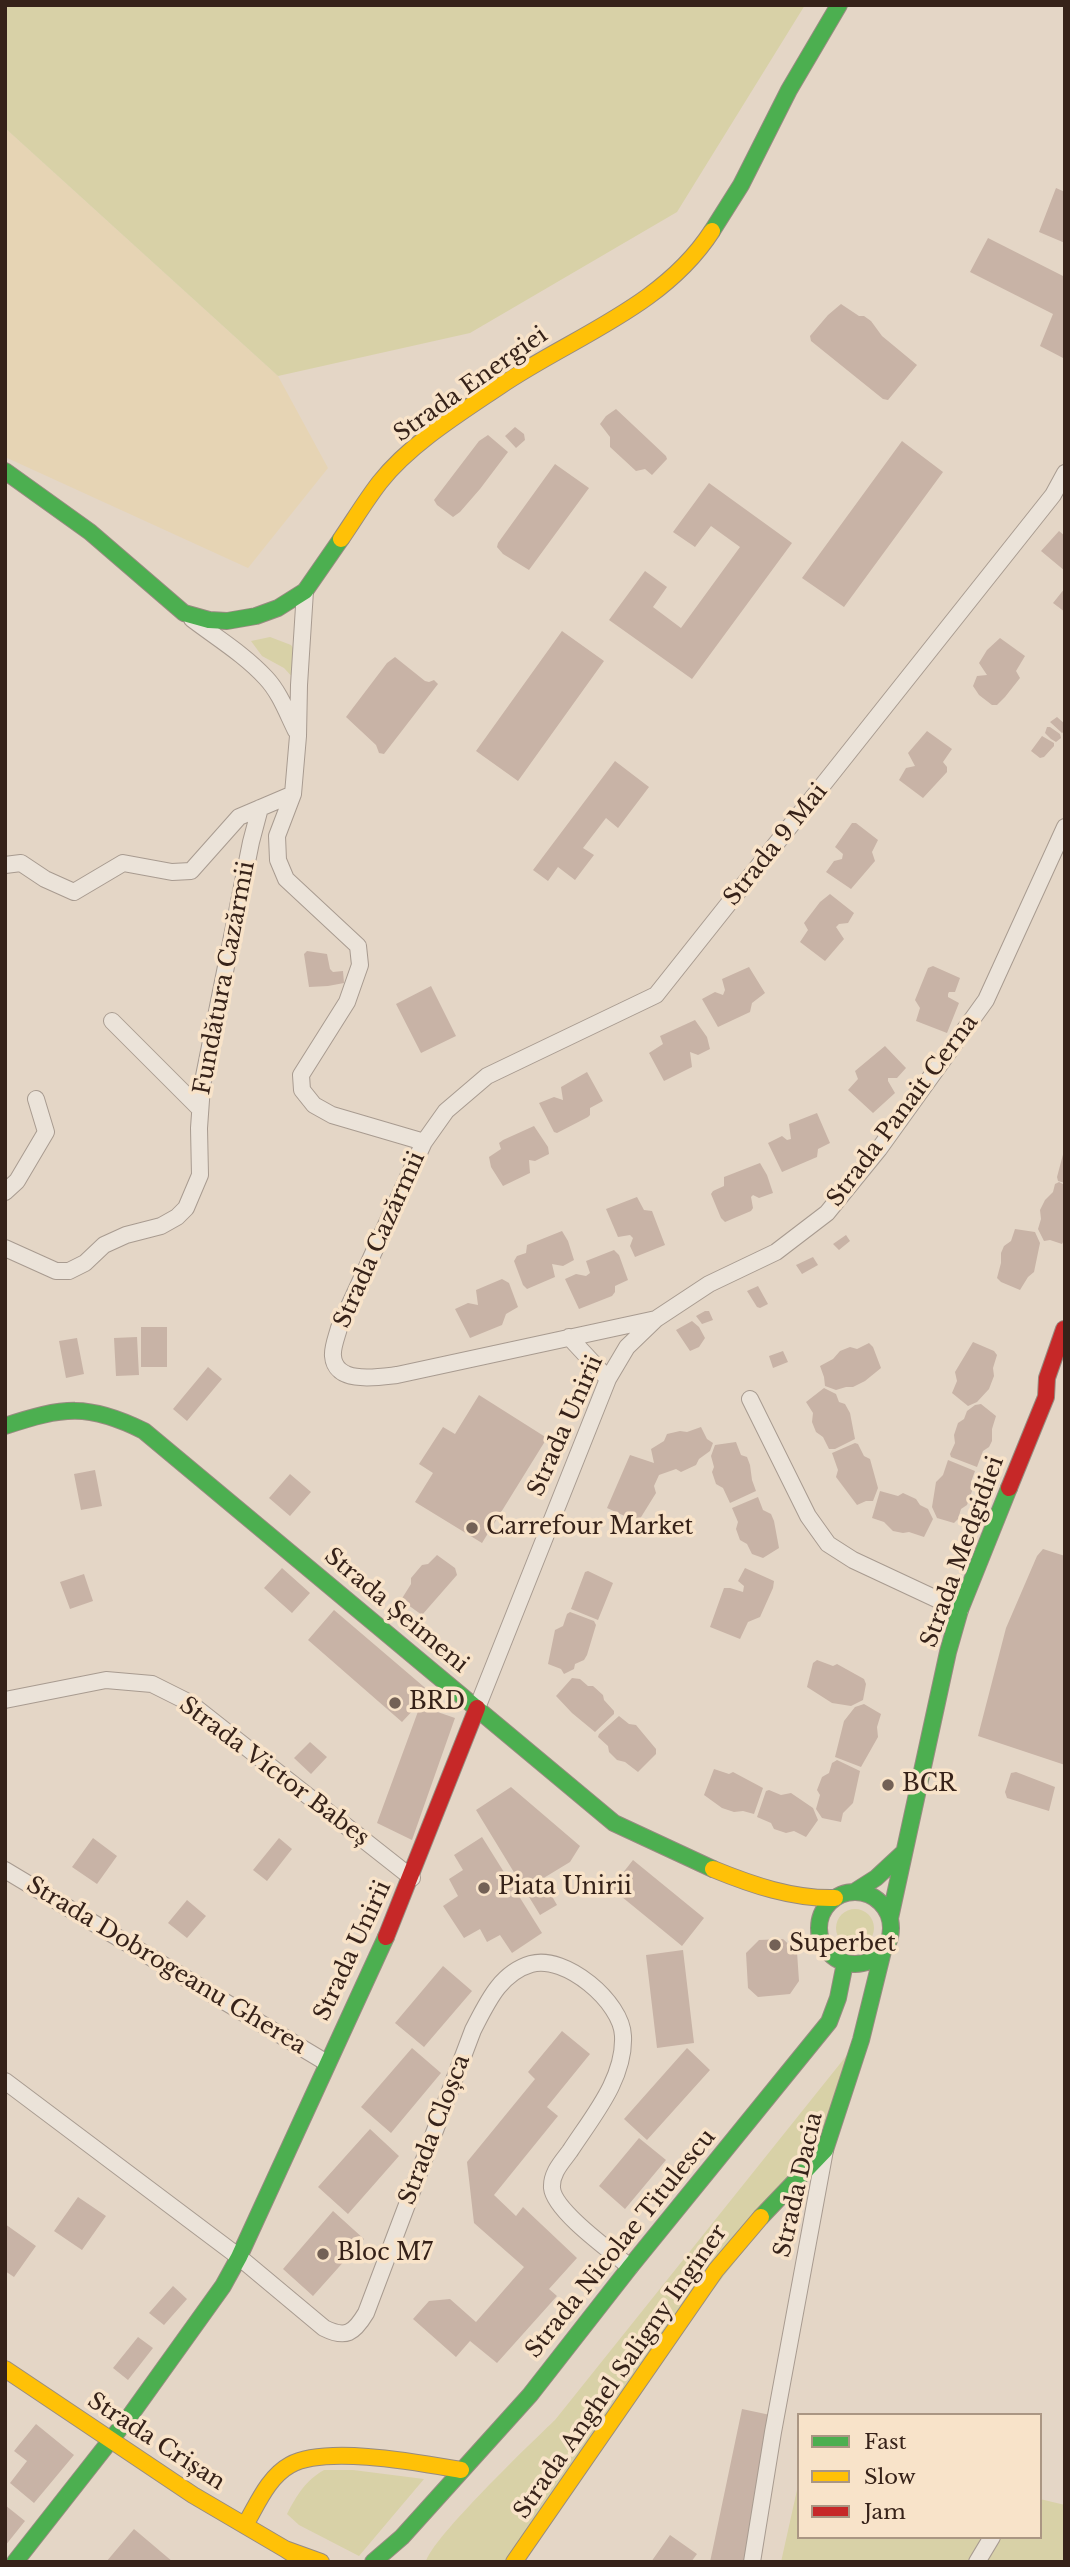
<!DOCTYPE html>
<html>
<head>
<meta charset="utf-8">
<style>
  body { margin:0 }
  #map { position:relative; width:1070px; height:2567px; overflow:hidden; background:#e4d6c6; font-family:"Libre Baskerville",serif }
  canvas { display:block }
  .frame { position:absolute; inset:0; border:7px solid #362219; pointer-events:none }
  .legend { position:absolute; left:797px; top:2413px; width:245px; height:126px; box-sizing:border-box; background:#f8e3c9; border:2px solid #aa9683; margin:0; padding:9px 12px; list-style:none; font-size:21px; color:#362219 }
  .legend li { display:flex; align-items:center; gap:14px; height:35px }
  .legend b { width:35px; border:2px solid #aa9683 }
</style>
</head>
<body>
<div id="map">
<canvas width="1070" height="2567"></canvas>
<div class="frame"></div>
<ul class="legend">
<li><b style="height:9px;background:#4caf50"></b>Fast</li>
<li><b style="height:9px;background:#ffc107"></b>Slow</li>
<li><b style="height:9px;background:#c62828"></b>Jam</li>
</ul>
</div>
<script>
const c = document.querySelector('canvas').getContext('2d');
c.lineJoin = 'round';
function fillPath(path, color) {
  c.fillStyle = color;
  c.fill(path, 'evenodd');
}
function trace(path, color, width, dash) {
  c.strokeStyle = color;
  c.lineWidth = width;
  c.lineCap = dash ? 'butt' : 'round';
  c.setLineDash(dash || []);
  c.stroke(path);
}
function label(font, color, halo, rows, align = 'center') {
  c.font = font + ' "Libre Baskerville",serif';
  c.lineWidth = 7;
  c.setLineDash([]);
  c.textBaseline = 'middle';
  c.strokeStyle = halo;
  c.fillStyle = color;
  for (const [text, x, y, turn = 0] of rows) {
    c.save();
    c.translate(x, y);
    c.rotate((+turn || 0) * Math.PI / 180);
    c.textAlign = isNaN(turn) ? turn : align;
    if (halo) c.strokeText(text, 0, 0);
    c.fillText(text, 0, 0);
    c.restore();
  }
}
fillPath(new Path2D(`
  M 5,128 L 278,376 L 328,468 L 248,568 L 5,457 Z`), '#e6d4b4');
fillPath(new Path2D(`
  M 5,5 L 805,5 L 677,212 L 470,333 L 278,376 L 5,128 Z
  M 270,637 L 291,645 L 303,663 L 296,681 L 284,668 L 262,656 L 251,641 Z
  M836 1928a19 19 0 1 1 38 0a19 19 0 1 1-38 0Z
  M 867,2030 L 815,2160 L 676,2337 L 514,2562 L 426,2562 C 430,2540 534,2440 555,2420 Z
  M 324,2470 L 353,2470 L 424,2479 L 359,2556 L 299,2525 L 287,2514 C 297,2495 305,2481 324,2470 Z
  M 799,2481 L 799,2537 L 1040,2537 L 1040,2499 L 1065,2505 L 1065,2562 L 781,2562 Z`), '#d8d1a7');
fillPath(new Path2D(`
  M 1056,188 L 1065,192 L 1065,243 L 1039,232 Z
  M 988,238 L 1065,277 L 1065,359 L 1040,346 L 1053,314 L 970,272 Z
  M 841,304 L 859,316 L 864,316 L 871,321 L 882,336 L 917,365 L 888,400 L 883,399 L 811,341 L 810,336 L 828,315 Z
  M 616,409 L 666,456 L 667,459 L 652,475 L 645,469 L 636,471 L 610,447 L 610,437 L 600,424 L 606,416 Z
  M 515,427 L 524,434 L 525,440 L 516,448 L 505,436 Z
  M 488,435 L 508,452 L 480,489 L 460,512 L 453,517 L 437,505 L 434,500 L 479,441 Z
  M 902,441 L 943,472 L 844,607 L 802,578 Z
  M 555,464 L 589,488 L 529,570 L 503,554 L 497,547 L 498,543 Z
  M 709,483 L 792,543 L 692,679 L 609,620 L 645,571 L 667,587 L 653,607 L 681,628 L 740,547 L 711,526 L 695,547 L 673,532 Z
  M 1059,531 L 1065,536 L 1065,571 L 1041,551 Z
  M 1065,588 L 1065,612 L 1053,603 Z
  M 562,631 L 604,661 L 518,781 L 476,751 Z
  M 1000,638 L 1025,656 L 1016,671 L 1020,678 L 1005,697 L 997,705 L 992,705 L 979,695 L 973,686 L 977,676 L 987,675 L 979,663 L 987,650 Z
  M 395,657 L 425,681 L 429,682 L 434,680 L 438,684 L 384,754 L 379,753 L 376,745 L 346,717 L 387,663 Z
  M 1057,717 L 1065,724 L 1065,731 L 1062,733 L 1050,722 Z
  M 1047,727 L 1050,727 L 1060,734 L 1061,738 L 1056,742 L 1051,739 L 1045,733 Z
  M 927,731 L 952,749 L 943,762 L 947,767 L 947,772 L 923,798 L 899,780 L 906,768 L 915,766 L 908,753 Z
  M 1042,736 L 1054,743 L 1054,746 L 1044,757 L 1040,758 L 1031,751 Z
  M 615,761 L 649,787 L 618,828 L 606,818 L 583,848 L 594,855 L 575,880 L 558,867 L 548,881 L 533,870 Z
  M 852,823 L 856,823 L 878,840 L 872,852 L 875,861 L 851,889 L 826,872 L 834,861 L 842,859 L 843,854 L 835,847 Z
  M 830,894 L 854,913 L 848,923 L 839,924 L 836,927 L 844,939 L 825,961 L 800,942 L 808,930 L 804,923 L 820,902 Z
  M 307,951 L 327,954 L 330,969 L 333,972 L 343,971 L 344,983 L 328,986 L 309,987 L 304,954 Z
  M 933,966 L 960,978 L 955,992 L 949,992 L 948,994 L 948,997 L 959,1003 L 947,1033 L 916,1021 L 920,1008 L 915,1000 L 928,968 Z
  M 749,967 L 765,993 L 752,1003 L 750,1012 L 718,1027 L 702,999 L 715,992 L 723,995 L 725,990 L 722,979 Z
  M 431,986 L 456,1036 L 421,1053 L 396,1004 Z
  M 695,1020 L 707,1037 L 710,1049 L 698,1055 L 690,1052 L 692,1067 L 664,1081 L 649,1053 L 663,1044 L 660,1036 Z
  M 885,1046 L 906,1068 L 897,1078 L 888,1078 L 888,1081 L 895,1093 L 873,1113 L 848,1090 L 858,1079 L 855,1071 Z
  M 587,1072 L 603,1101 L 590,1108 L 590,1115 L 588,1117 L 557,1133 L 554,1132 L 539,1103 L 554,1097 L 563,1100 L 561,1087 Z
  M 817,1113 L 830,1143 L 818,1149 L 817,1157 L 782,1172 L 768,1143 L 782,1136 L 787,1140 L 791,1139 L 789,1124 Z
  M 534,1126 L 548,1147 L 549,1154 L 535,1161 L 529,1160 L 530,1173 L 503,1186 L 491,1167 L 489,1157 L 501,1149 L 499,1143 L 503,1140 Z
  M 1065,1147 L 1065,1183 L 1058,1181 L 1057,1177 Z
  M 760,1163 L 767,1175 L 773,1193 L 759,1198 L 753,1195 L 751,1197 L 753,1208 L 751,1211 L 725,1222 L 721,1218 L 711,1194 L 713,1191 L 724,1186 L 724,1177 Z
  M 1059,1182 L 1065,1185 L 1065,1238 L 1062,1244 L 1050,1240 L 1044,1241 L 1038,1229 L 1041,1219 L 1040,1210 L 1045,1200 L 1053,1192 L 1055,1184 Z
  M 637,1197 L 644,1210 L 652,1211 L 665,1245 L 635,1257 L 630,1246 L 633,1238 L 630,1235 L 618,1237 L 606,1209 Z
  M 1015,1229 L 1035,1232 L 1040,1243 L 1034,1272 L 1028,1277 L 1020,1290 L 1001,1282 L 997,1278 L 1001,1263 L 1001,1253 L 1004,1246 L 1011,1241 Z
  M 562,1231 L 568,1241 L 574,1260 L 563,1266 L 552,1264 L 555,1277 L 527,1289 L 523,1285 L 514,1261 L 517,1256 L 526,1253 L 527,1245 Z
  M 846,1235 L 850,1241 L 839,1250 L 833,1244 Z
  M 614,1250 L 619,1255 L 628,1280 L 615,1286 L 615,1292 L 612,1296 L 579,1309 L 565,1279 L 576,1274 L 586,1276 L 590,1273 L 586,1261 Z
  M 813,1257 L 818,1265 L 802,1274 L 796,1265 Z
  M 502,1279 L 509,1283 L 518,1307 L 506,1314 L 502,1325 L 470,1338 L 455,1309 L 468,1303 L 478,1305 L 476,1290 Z
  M 758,1286 L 768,1304 L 760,1308 L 757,1307 L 747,1291 Z
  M 705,1311 L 709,1311 L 713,1320 L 702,1324 L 696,1316 Z
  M 692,1321 L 699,1327 L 705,1338 L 699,1347 L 690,1351 L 676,1330 Z
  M 141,1327 L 167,1327 L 167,1367 L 141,1367 Z
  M 137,1337 L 139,1375 L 116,1376 L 114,1338 Z
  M 77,1338 L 84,1374 L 66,1378 L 59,1341 Z
  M 973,1342 L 994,1351 L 997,1355 L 993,1368 L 994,1376 L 989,1389 L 977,1402 L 968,1406 L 952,1393 L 957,1381 L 955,1372 Z
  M 869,1343 L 873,1347 L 881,1368 L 865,1381 L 853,1387 L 846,1387 L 836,1390 L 825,1386 L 824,1377 L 820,1366 L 833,1359 L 840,1351 L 850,1347 L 857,1349 Z
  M 783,1351 L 788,1362 L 773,1368 L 769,1356 Z
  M 208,1367 L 222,1379 L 187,1421 L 173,1409 Z
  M 824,1388 L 836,1394 L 839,1402 L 845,1404 L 850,1413 L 855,1439 L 835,1449 L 829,1449 L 823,1437 L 816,1432 L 812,1422 L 813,1413 L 806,1402 Z
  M 479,1395 L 547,1438 L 482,1543 L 415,1502 L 433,1473 L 419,1464 L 443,1427 L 455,1434 Z
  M 981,1404 L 996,1416 L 992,1429 L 992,1441 L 989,1447 L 983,1451 L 977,1467 L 951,1457 L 950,1454 L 955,1443 L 954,1435 L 958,1423 L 964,1419 L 967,1411 L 975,1405 Z
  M 701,1427 L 707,1439 L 713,1443 L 710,1451 L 699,1459 L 696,1465 L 681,1472 L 676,1469 L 659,1475 L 654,1486 L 656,1493 L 638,1522 L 607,1508 L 630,1455 L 654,1463 L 651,1449 L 664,1441 L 667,1434 L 680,1431 L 687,1432 Z
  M 736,1442 L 741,1455 L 747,1457 L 750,1465 L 752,1480 L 756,1491 L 730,1503 L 723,1488 L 716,1484 L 712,1472 L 714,1467 L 711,1456 L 715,1445 Z
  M 855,1443 L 858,1444 L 864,1456 L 870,1459 L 878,1488 L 873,1501 L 866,1501 L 857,1505 L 836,1477 L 838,1470 L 832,1453 Z
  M 948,1460 L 975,1471 L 971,1482 L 972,1491 L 967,1505 L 961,1509 L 958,1519 L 954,1523 L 937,1518 L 932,1507 L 936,1482 L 943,1475 Z
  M 95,1470 L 102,1506 L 81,1510 L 74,1474 Z
  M 290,1474 L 311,1492 L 290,1516 L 269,1498 Z
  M 880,1491 L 898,1496 L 903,1493 L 916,1499 L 920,1505 L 928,1509 L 933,1519 L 924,1537 L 909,1532 L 903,1533 L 893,1531 L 884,1522 L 872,1518 Z
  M 758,1497 L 763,1510 L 771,1514 L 774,1521 L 779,1548 L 763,1558 L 752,1554 L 747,1544 L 740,1540 L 736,1529 L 738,1522 L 732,1508 Z
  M 1043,1549 L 1065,1556 L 1065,1765 L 978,1736 L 1006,1628 L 1037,1556 Z
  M 437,1555 L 455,1568 L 457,1575 L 422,1615 L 401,1600 L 411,1584 L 411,1578 L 422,1565 L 428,1564 Z
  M 282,1568 L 310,1593 L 292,1613 L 264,1588 Z
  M 745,1568 L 774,1581 L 773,1588 L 760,1617 L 748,1622 L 740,1639 L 710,1627 L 724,1588 L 730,1588 L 743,1592 L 744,1586 L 738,1581 Z
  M 588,1571 L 613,1583 L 598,1620 L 571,1609 L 585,1572 Z
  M 84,1574 L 93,1601 L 70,1609 L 60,1582 Z
  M 334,1610 L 430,1692 L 402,1722 L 308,1640 Z
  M 570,1612 L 594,1621 L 596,1625 L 587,1655 L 584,1660 L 575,1664 L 574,1669 L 564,1674 L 561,1669 L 548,1664 L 555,1630 L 563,1626 L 567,1614 Z
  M 817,1660 L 833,1666 L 837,1664 L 864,1679 L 866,1684 L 863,1700 L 851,1706 L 832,1703 L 807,1687 L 813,1663 Z
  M 572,1678 L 580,1679 L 588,1686 L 593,1686 L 603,1695 L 604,1700 L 614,1711 L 614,1714 L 595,1732 L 572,1713 L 556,1696 Z
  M 864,1704 L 881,1714 L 877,1727 L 878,1737 L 861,1767 L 835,1757 L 844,1721 L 855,1707 Z
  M 420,1706 L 455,1718 L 412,1840 L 377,1823 Z
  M 619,1716 L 629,1724 L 636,1725 L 656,1749 L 656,1754 L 638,1772 L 625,1762 L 617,1760 L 609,1752 L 608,1746 L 598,1737 L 599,1734 Z
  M 310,1742 L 327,1757 L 311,1774 L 294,1758 Z
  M 837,1760 L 860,1771 L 853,1803 L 843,1813 L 841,1822 L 822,1818 L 816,1809 L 820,1795 L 817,1790 L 822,1777 L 829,1773 L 832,1763 Z
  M 714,1769 L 729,1774 L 733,1772 L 763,1788 L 754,1814 L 743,1811 L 734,1812 L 722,1808 L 704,1795 Z
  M 1016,1772 L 1055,1787 L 1049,1811 L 1007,1798 L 1005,1792 L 1011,1773 Z
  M 511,1787 L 580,1846 L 570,1862 L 542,1879 L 557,1905 L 540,1915 L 476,1810 Z
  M 769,1790 L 781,1795 L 791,1793 L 813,1808 L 818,1820 L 806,1837 L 794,1831 L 786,1833 L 774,1829 L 771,1823 L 757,1817 L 766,1791 Z
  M 482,1837 L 542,1933 L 512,1953 L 500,1935 L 487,1942 L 480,1929 L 464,1938 L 443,1906 L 458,1896 L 449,1879 L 463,1870 L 454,1855 Z
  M 93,1838 L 117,1856 L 97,1884 L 72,1867 Z
  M 279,1838 L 292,1849 L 267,1881 L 253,1870 Z
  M 633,1860 L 704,1918 L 682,1946 L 611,1888 Z
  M 187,1900 L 206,1916 L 187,1938 L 168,1923 Z
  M 783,1939 L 797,1952 L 799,1981 L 790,1994 L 758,1997 L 748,1988 L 746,1953 L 759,1940 Z
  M 683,1950 L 694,2043 L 657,2048 L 646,1955 Z
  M 443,1966 L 472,1991 L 424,2047 L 395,2023 Z
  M 562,2031 L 590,2054 L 547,2107 L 558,2116 L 494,2195 L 516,2216 L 523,2207 L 577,2258 L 549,2289 L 557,2296 L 497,2363 L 470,2341 L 456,2357 L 413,2319 L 429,2301 L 450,2299 L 476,2322 L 524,2267 L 474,2223 L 467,2162 L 535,2079 L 528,2072 Z
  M 412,2048 L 441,2073 L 391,2133 L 361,2107 Z
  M 687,2048 L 710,2070 L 647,2140 L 624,2119 Z
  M 370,2129 L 399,2156 L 348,2214 L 318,2187 Z
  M 639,2138 L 666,2160 L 625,2209 L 599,2186 Z
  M 78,2197 L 106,2216 L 82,2250 L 54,2231 Z
  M 333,2211 L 364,2239 L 313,2296 L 283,2269 Z
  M 5,2224 L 36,2246 L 14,2277 L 5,2271 Z
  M 173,2286 L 187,2299 L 164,2325 L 149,2313 Z
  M 138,2337 L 153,2348 L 128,2380 L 113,2368 Z
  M 742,2409 L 775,2416 L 745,2562 L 710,2562 Z
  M 36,2424 L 74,2455 L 34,2503 L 10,2483 L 27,2461 L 14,2451 Z
  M 5,2505 L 25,2521 L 5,2546 Z
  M 134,2529 L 173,2562 L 106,2562 Z
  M 670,2535 L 697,2554 L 691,2562 L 651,2562 Z`), '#c8b3a6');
const street = new Path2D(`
  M 305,591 L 299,685 L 298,736 L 293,794 L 277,836 L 278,860 L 286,879 L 358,946 L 360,965 L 347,1002 L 301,1075 L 302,1090 L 314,1105 L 332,1115 L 424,1142 L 339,1328 C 337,1336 332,1348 333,1356 C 335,1385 379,1377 397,1375 L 656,1319
  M 192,619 C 217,638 245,655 266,678 C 280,693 287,713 296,731
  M 5,865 L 21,863 L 45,879 L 74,892 L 123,863 L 172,872 L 191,871 L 239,817 L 293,794
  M 112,1021 L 200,1109
  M 424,1142 L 446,1111 L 487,1076 L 656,995 L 1053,495 L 1065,473
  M 5,1192 L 17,1181 L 46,1132 L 36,1099
  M 5,1248 L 56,1271 L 69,1271 L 85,1263 L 104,1245 L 126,1235 L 161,1226 L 177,1217 L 186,1208 L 200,1175 L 199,1128 L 202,1086 L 251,842 L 260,808
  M 569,1337 L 608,1379
  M 750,1399 L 808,1516 L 828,1544 L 853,1560 L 960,1610
  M 5,1700 L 106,1680 L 152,1684 L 190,1703 L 412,1878
  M 477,1708 L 608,1379 L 627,1347 L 656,1319 L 709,1284 L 776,1252 L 827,1213 L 879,1149 L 986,1000 L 1065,827
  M 5,1870 L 327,2063
  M 5,2081 L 239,2257 L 324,2328 C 346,2339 354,2333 366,2313 L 473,2030 C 487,2003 500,1973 531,1964 C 565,1954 622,2002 623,2036 C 625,2079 592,2117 570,2151 C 562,2162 551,2173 552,2188 C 554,2211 612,2252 630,2267
  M 752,2562 L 773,2432 L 825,2150
  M 977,2562 L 992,2537`);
const fast = new Path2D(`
  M 712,231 L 741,185 L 789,90 L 839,5
  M 5,471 L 90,532 L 184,613 L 209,620 L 227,621 L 256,616 L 278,608 L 305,591 L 341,539
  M 5,1426 C 63,1407 88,1403 144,1431 L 614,1823 L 713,1869
  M 854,1892 L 876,1878 L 904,1852
  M819 1928a36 36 0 1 1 72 0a36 36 0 1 1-72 0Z
  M 890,1918 L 948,1652 L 960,1610 L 1009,1488
  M 761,2217 L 825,2150 L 861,2040 L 883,1951
  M 15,2562 L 132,2413 L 223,2286 L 239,2257 L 386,1937
  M 373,2562 L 402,2537 L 530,2395 L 630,2267 L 829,2022 L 838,1998 L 845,1963`);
const slow = new Path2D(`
  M 341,539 C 354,520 366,500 380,482 C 410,444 460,413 500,386 C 572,337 663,307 712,231
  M 713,1869 C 752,1885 793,1899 835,1898
  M 5,2369 L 193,2495 L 285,2549
  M 245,2525 C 257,2505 268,2477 290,2465 C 326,2445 420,2463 461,2470
  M 305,2562 L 285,2549 L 321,2562
  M 514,2562 L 716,2270 L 761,2217`);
const jam = new Path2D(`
  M 1009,1488 L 1046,1397 L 1047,1378 L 1064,1329
  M 386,1937 L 477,1708`);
trace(street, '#a89b90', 18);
trace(fast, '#978b80', 18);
trace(slow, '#978b80', 18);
trace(jam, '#978b80', 18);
trace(street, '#ebe3d9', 16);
trace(fast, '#4caf50', 16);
trace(slow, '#ffc107', 16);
trace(jam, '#c62828', 16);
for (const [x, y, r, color] of [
  [472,1528,7,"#736156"],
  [395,1703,7,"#736156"],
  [888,1785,7,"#736156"],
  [484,1888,7,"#736156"],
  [775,1945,7,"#736156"],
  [323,2254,7,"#736156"]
]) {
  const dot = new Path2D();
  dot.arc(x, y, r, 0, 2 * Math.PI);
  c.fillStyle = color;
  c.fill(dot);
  trace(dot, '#f8e3c9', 2.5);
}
label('23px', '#362219', '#f8e3c9', [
  ["Strada Energiei",471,385,-35],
  ["Strada 9 Mai",776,845,-51],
  ["Fundătura Cazărmii",225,978,-79],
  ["Strada Panait Cerna",903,1111,-53],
  ["Strada Cazărmii",380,1240,-66],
  ["Strada Unirii",566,1426,-66],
  ["Strada Medgidiei",963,1552,-70],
  ["Strada Șeimeni",396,1611,40],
  ["Strada Victor Babeș",274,1772,37],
  ["Strada Unirii",353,1951,-65],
  ["Strada Dobrogeanu Gherea",166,1966,31],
  ["Strada Cloșca",435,2130,-69],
  ["Strada Dacia",799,2185,-77],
  ["Strada Nicolae Titulescu",621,2244,-51],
  ["Strada Anghel Saligny Inginer",621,2372,-55],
  ["Strada Crișan",156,2442,33]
]);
label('23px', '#362219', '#f8e3c9', [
  ["Carrefour Market",486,1528],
  ["BRD",409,1703],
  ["BCR",902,1785],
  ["Piata Unirii",498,1888],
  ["Superbet",789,1945],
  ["Bloc M7",337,2254]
], 'left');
</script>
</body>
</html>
